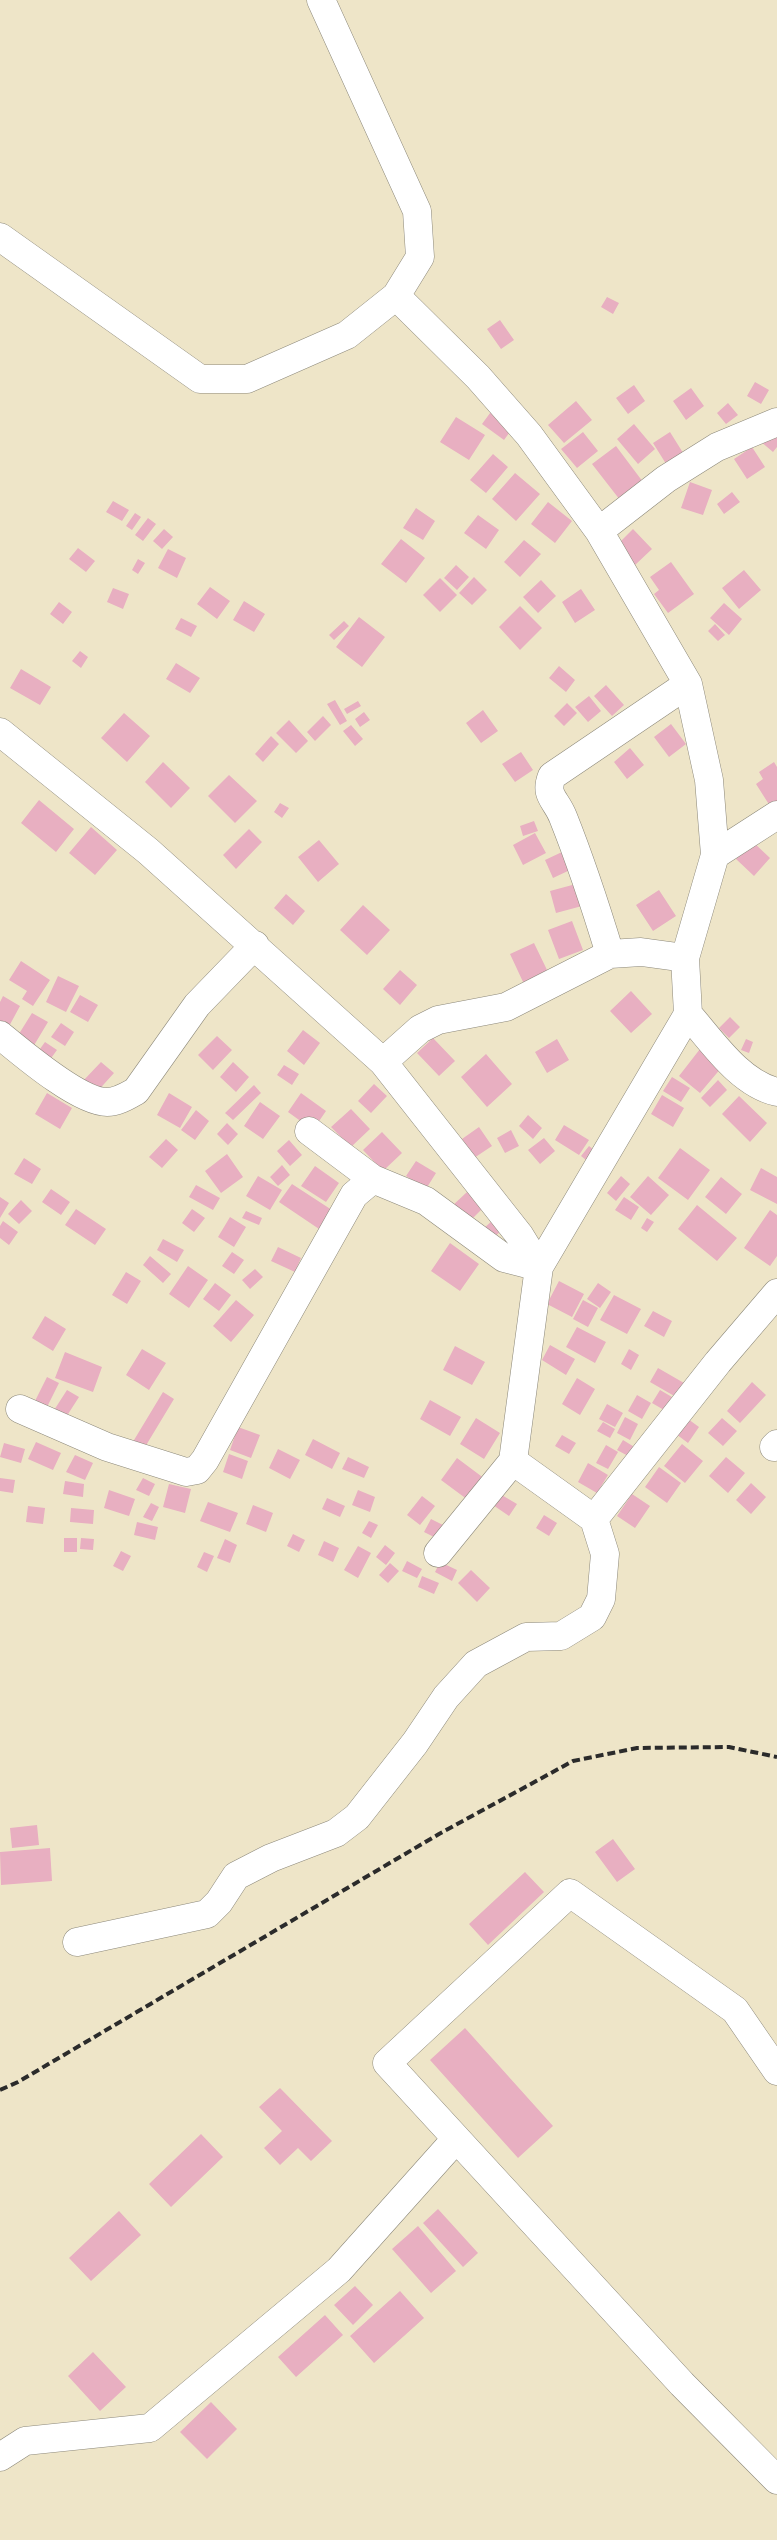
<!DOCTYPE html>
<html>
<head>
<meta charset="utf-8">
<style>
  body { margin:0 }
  canvas { display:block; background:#eee5c8 }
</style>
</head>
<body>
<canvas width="777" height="2540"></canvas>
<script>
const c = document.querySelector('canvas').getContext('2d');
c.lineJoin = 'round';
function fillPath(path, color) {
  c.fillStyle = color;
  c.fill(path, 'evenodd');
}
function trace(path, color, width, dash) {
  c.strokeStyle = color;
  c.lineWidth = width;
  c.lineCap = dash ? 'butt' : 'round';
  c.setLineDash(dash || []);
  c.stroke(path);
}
fillPath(new Path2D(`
  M 607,297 L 619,303 L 613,314 L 601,307 Z
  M 500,320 L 514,340 L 501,349 L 487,329 Z
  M 755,382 L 769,390 L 761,404 L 747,396 Z
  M 634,385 L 645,401 L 628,414 L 616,398 Z
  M 691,388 L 704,406 L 686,420 L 673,401 Z
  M 576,401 L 592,420 L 564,443 L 548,425 Z
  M 728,403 L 738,415 L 726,424 L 717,413 Z
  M 493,409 L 515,425 L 504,440 L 482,424 Z
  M 456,417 L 485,435 L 469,460 L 440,442 Z
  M 634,424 L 655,449 L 638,464 L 617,439 Z
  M 777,431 L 777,447 L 773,452 L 760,441 Z
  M 583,432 L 598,451 L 577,468 L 561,449 Z
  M 670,432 L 685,456 L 668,467 L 653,443 Z
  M 616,446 L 643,482 L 620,500 L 592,464 Z
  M 752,447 L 765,467 L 747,479 L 734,459 Z
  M 493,454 L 508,467 L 486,493 L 470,480 Z
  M 515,473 L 540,494 L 516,521 L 492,499 Z
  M 690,482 L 712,490 L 703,515 L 681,508 Z
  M 732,492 L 740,502 L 724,514 L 717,504 Z
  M 113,501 L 129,510 L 122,521 L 106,512 Z
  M 548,502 L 572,521 L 555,543 L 531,524 Z
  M 416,508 L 435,521 L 423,540 L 403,528 Z
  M 135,513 L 141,517 L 132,530 L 126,526 Z
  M 478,515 L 499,530 L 486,549 L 464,533 Z
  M 148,518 L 156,524 L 143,541 L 135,535 Z
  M 164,529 L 173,537 L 162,549 L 153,541 Z
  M 633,529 L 652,549 L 634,566 L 616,546 Z
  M 401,539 L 425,558 L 406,583 L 381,564 Z
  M 524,540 L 541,554 L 520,577 L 504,562 Z
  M 78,548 L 95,561 L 86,572 L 69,559 Z
  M 168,549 L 186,558 L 177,578 L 158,568 Z
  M 138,559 L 145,563 L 138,574 L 132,570 Z
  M 671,562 L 694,594 L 668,613 L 654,594 L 659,590 L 650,577 Z
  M 456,565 L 469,577 L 457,590 L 444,578 Z
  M 744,570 L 761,590 L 739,609 L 722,588 Z
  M 474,577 L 487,590 L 472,605 L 459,593 Z
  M 440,578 L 457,595 L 440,612 L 423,595 Z
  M 541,580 L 556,596 L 538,613 L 523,597 Z
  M 210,587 L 230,601 L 217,619 L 197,604 Z
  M 113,588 L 129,594 L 123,609 L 107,602 Z
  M 581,589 L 595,610 L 575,623 L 562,602 Z
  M 244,601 L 265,614 L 254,632 L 233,620 Z
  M 59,602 L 72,612 L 63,624 L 50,614 Z
  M 724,603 L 742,619 L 729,635 L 710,618 Z
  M 520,606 L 542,628 L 520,650 L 499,627 Z
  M 359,617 L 385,637 L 362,667 L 336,647 Z
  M 181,618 L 197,626 L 191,637 L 175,629 Z
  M 344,621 L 349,626 L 334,640 L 329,635 Z
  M 715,624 L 725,635 L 718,641 L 708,631 Z
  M 80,651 L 88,657 L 81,668 L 72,661 Z
  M 176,663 L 200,678 L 190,693 L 166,679 Z
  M 559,666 L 575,680 L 566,692 L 549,678 Z
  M 21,669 L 51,687 L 40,705 L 10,688 Z
  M 606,685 L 624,705 L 612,716 L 594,696 Z
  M 589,696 L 601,711 L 588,722 L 575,707 Z
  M 335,700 L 347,721 L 340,725 L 327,704 Z
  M 358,701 L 361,706 L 347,714 L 344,709 Z
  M 567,703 L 577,713 L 564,726 L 554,716 Z
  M 483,710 L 498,731 L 481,743 L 466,723 Z
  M 364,712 L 370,720 L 360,727 L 355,719 Z
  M 124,713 L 150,736 L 127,762 L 101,738 Z
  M 323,716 L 331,725 L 315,741 L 307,732 Z
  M 289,720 L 308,741 L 296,753 L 276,733 Z
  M 671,724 L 686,744 L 669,757 L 654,737 Z
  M 351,725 L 363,739 L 355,746 L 343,731 Z
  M 271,736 L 279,744 L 263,762 L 255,754 Z
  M 630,748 L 644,765 L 627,779 L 614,762 Z
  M 521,752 L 533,770 L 515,782 L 502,764 Z
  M 163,762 L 190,788 L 171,808 L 145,782 Z
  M 774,762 L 777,767 L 777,801 L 770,806 L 756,784 L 763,779 L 759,772 Z
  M 229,775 L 257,801 L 235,823 L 208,796 Z
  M 39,800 L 74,829 L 56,852 L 21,823 Z
  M 280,803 L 289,808 L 282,818 L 274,812 Z
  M 534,821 L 538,831 L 523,836 L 520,826 Z
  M 91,827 L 117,850 L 95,875 L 69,853 Z
  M 249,829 L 262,842 L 236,869 L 223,855 Z
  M 535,833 L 546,853 L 523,865 L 513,845 Z
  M 319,840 L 339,864 L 318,882 L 298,857 Z
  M 753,842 L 770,858 L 754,876 L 736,859 Z
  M 562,852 L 570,870 L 553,878 L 545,860 Z
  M 576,884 L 582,906 L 556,913 L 550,891 Z
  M 659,890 L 676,916 L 653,931 L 636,905 Z
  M 286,894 L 305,911 L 293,925 L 274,908 Z
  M 363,905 L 390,930 L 367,955 L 340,930 Z
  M 572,921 L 583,950 L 559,959 L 548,930 Z
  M 534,943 L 548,972 L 524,984 L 510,954 Z
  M 21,961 L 50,980 L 33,1006 L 22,999 L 27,991 L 9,980 Z
  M 400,970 L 417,985 L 400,1005 L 383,989 Z
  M 58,976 L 79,986 L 66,1012 L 46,1002 Z
  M 631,991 L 652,1014 L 631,1033 L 610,1011 Z
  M 80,995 L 98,1005 L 88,1022 L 70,1012 Z
  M 3,996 L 20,1006 L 7,1030 L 0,1026 L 0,1002 Z
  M 32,1013 L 48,1022 L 33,1047 L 17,1037 Z
  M 730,1017 L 740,1027 L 729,1038 L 719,1028 Z
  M 61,1023 L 74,1032 L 65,1046 L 51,1037 Z
  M 303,1030 L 320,1043 L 304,1065 L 287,1051 Z
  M 217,1036 L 232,1050 L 213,1070 L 198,1055 Z
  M 433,1038 L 455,1061 L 439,1076 L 417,1053 Z
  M 557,1039 L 569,1060 L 547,1073 L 535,1052 Z
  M 746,1039 L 753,1042 L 749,1053 L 741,1050 Z
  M 45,1042 L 57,1050 L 49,1061 L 37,1053 Z
  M 700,1049 L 722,1067 L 700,1093 L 679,1076 Z
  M 486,1054 L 512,1084 L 487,1107 L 461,1077 Z
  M 101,1062 L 114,1073 L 95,1094 L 82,1082 Z
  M 233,1062 L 249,1077 L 236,1092 L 220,1077 Z
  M 284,1065 L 299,1074 L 292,1085 L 277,1075 Z
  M 672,1077 L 690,1088 L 681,1102 L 663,1091 Z
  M 718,1080 L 727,1090 L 710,1107 L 701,1098 Z
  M 374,1084 L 387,1096 L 371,1113 L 358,1101 Z
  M 254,1085 L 261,1093 L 233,1120 L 225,1113 Z
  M 47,1093 L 72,1108 L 60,1129 L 35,1114 Z
  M 169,1093 L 192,1107 L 180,1128 L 157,1115 Z
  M 301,1093 L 326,1111 L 313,1130 L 288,1112 Z
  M 662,1095 L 684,1108 L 673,1127 L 651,1114 Z
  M 739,1096 L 767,1123 L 750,1142 L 722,1114 Z
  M 260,1102 L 280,1116 L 263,1139 L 244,1126 Z
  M 351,1109 L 370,1129 L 351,1147 L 331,1127 Z
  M 196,1110 L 209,1121 L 195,1140 L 181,1130 Z
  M 528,1115 L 542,1128 L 533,1139 L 519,1126 Z
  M 227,1123 L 238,1134 L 228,1145 L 217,1134 Z
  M 564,1125 L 589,1140 L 579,1155 L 555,1140 Z
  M 479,1127 L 492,1146 L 474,1158 L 462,1139 Z
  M 511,1130 L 519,1146 L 505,1153 L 497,1138 Z
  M 382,1132 L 402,1153 L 383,1171 L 363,1150 Z
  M 544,1138 L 555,1151 L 540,1164 L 528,1150 Z
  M 166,1139 L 178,1150 L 162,1168 L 149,1157 Z
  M 289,1140 L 302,1155 L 290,1166 L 277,1151 Z
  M 589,1146 L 599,1154 L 591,1164 L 581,1156 Z
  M 680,1148 L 710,1170 L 688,1200 L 658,1178 Z
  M 227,1154 L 243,1177 L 221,1193 L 205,1171 Z
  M 24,1158 L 41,1169 L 32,1184 L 14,1174 Z
  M 416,1161 L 436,1173 L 426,1189 L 406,1176 Z
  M 282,1165 L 290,1175 L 278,1186 L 270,1177 Z
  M 315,1166 L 339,1183 L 326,1202 L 301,1186 Z
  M 761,1168 L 777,1177 L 777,1204 L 750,1190 Z
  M 258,1176 L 282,1190 L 270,1210 L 246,1196 Z
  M 621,1176 L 630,1184 L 616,1201 L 607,1193 Z
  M 648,1176 L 669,1195 L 651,1215 L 630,1197 Z
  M 721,1177 L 742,1194 L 726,1214 L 705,1197 Z
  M 292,1184 L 335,1212 L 322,1231 L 279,1202 Z
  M 196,1185 L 220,1198 L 213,1210 L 189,1197 Z
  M 51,1189 L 70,1202 L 61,1215 L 42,1202 Z
  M 467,1192 L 483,1208 L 467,1224 L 451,1207 Z
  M 0,1197 L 9,1203 L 0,1218 Z
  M 624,1197 L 639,1207 L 631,1220 L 615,1210 Z
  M 21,1200 L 32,1211 L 19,1224 L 8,1214 Z
  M 697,1205 L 737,1238 L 717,1261 L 678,1229 Z
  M 76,1209 L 106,1229 L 95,1245 L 65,1225 Z
  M 192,1209 L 205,1218 L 194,1232 L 182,1223 Z
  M 770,1210 L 777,1215 L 777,1256 L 770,1266 L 744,1248 Z
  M 246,1211 L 262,1218 L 259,1225 L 242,1218 Z
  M 230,1217 L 246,1227 L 234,1247 L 218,1237 Z
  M 647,1218 L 654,1222 L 647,1232 L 641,1228 Z
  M 494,1219 L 503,1229 L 491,1240 L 482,1230 Z
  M 3,1221 L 18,1232 L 9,1245 L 0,1238 L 0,1226 Z
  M 163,1239 L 184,1250 L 177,1262 L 157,1250 Z
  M 450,1243 L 479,1264 L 460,1291 L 431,1271 Z
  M 278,1247 L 301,1258 L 295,1272 L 271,1261 Z
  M 232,1252 L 244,1260 L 234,1274 L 222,1266 Z
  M 150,1256 L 171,1274 L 163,1283 L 143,1265 Z
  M 188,1266 L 208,1280 L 189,1308 L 169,1294 Z
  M 255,1269 L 263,1277 L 250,1289 L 242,1280 Z
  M 126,1272 L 141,1281 L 127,1304 L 112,1295 Z
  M 559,1281 L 584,1294 L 572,1317 L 547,1304 Z
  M 215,1283 L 231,1295 L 219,1311 L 203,1299 Z
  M 598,1283 L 611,1292 L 600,1308 L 587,1299 Z
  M 614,1295 L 641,1309 L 627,1334 L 600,1320 Z
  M 236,1300 L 254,1315 L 231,1342 L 213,1326 Z
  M 583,1300 L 598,1308 L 588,1327 L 573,1319 Z
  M 653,1311 L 672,1321 L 664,1337 L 644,1326 Z
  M 45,1316 L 66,1329 L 53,1351 L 32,1338 Z
  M 577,1327 L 606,1342 L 595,1363 L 566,1347 Z
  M 550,1345 L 575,1359 L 566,1375 L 542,1360 Z
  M 455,1346 L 485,1362 L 472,1385 L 443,1370 Z
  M 142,1349 L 166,1363 L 149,1390 L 126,1375 Z
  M 629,1349 L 639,1355 L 631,1370 L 621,1364 Z
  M 65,1352 L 102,1367 L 93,1392 L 55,1378 Z
  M 658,1368 L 684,1383 L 676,1397 L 650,1382 Z
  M 47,1377 L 59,1383 L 43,1415 L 31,1409 Z
  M 577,1378 L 595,1389 L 580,1415 L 562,1404 Z
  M 752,1382 L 766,1395 L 740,1423 L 727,1411 Z
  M 67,1390 L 79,1397 L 61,1425 L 49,1418 Z
  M 660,1390 L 672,1397 L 664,1410 L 652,1403 Z
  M 163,1392 L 174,1399 L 139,1457 L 128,1450 Z
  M 637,1395 L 651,1403 L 642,1419 L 628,1411 Z
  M 430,1400 L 461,1417 L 450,1436 L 420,1419 Z
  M 607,1404 L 623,1413 L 615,1427 L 599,1419 Z
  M 625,1417 L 638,1424 L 630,1440 L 617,1433 Z
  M 476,1418 L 500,1433 L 484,1459 L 460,1444 Z
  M 722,1418 L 737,1431 L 723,1446 L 708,1433 Z
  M 688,1419 L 699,1427 L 688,1443 L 676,1434 Z
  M 603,1422 L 615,1429 L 610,1438 L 597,1431 Z
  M 238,1427 L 260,1435 L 251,1458 L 230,1450 Z
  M 562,1435 L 576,1443 L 569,1454 L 555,1446 Z
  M 313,1439 L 340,1453 L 332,1469 L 305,1455 Z
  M 623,1440 L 636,1448 L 630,1457 L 617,1450 Z
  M 36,1442 L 61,1453 L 53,1470 L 28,1459 Z
  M 4,1443 L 25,1449 L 21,1463 L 0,1457 Z
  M 682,1444 L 703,1461 L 685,1483 L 664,1466 Z
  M 606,1445 L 618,1452 L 608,1469 L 596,1463 Z
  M 278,1449 L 300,1460 L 290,1479 L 269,1468 Z
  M 229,1454 L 248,1461 L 242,1479 L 223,1472 Z
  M 75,1455 L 93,1463 L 85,1480 L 66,1472 Z
  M 348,1457 L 369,1467 L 364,1478 L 342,1469 Z
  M 726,1457 L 745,1473 L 728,1493 L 709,1476 Z
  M 457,1458 L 485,1479 L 468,1500 L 441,1480 Z
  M 588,1463 L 608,1475 L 597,1493 L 578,1482 Z
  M 659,1467 L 681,1483 L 667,1503 L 645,1487 Z
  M 0,1478 L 15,1480 L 13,1493 L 0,1491 Z
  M 143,1478 L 155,1484 L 149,1496 L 136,1490 Z
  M 65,1481 L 84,1484 L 83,1497 L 63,1494 Z
  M 751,1483 L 766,1497 L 751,1514 L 736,1500 Z
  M 169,1484 L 191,1489 L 185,1513 L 163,1507 Z
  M 109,1490 L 135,1499 L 129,1516 L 104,1508 Z
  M 358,1490 L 375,1497 L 370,1512 L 352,1505 Z
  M 500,1494 L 517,1504 L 509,1516 L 493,1505 Z
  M 632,1494 L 650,1506 L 635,1528 L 617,1516 Z
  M 422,1496 L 435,1506 L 420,1525 L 407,1515 Z
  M 327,1498 L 345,1506 L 340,1517 L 322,1509 Z
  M 208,1502 L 238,1513 L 230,1532 L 200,1521 Z
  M 151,1503 L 159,1507 L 152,1521 L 143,1517 Z
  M 253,1505 L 273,1513 L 266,1532 L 246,1524 Z
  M 28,1506 L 45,1508 L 43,1524 L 26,1522 Z
  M 71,1508 L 94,1510 L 93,1524 L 70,1522 Z
  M 544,1515 L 557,1523 L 549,1536 L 536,1528 Z
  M 431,1519 L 445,1526 L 438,1539 L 424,1532 Z
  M 369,1521 L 378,1525 L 371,1538 L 362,1533 Z
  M 137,1522 L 158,1527 L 155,1540 L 134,1535 Z
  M 293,1534 L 305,1540 L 299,1552 L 287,1546 Z
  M 64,1538 L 77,1538 L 77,1552 L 64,1552 Z
  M 81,1538 L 94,1539 L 93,1550 L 80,1549 Z
  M 225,1539 L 237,1545 L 230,1563 L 217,1558 Z
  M 324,1541 L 339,1548 L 333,1562 L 318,1555 Z
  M 385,1545 L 395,1553 L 386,1565 L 376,1557 Z
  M 358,1546 L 371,1553 L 358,1578 L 344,1570 Z
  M 121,1551 L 131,1556 L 123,1571 L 113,1566 Z
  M 204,1552 L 214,1556 L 207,1572 L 197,1567 Z
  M 407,1561 L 422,1569 L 417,1578 L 402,1571 Z
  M 440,1562 L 457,1570 L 452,1581 L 435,1572 Z
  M 390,1563 L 399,1571 L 388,1583 L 379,1575 Z
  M 471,1570 L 490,1588 L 477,1602 L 458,1583 Z
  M 422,1576 L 439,1583 L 434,1594 L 418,1587 Z
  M 37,1825 L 39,1845 L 12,1848 L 10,1828 Z
  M 613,1839 L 635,1869 L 617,1882 L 595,1852 Z
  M 50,1848 L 52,1881 L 1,1885 L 0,1852 Z
  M 525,1872 L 544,1892 L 488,1945 L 469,1924 Z
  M 465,2028 L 553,2126 L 518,2158 L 430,2060 Z
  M 280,2088 L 332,2141 L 311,2161 L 298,2148 L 280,2165 L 264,2148 L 282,2131 L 259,2107 Z
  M 201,2134 L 223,2157 L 171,2207 L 149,2184 Z
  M 438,2209 L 478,2253 L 463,2267 L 423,2223 Z
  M 119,2211 L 141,2235 L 91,2281 L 69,2258 Z
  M 418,2226 L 456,2271 L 431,2293 L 392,2249 Z
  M 355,2286 L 373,2305 L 353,2325 L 334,2305 Z
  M 400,2291 L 424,2318 L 374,2363 L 350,2336 Z
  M 325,2315 L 343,2335 L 296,2377 L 278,2357 Z
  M 93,2352 L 126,2387 L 100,2411 L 68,2376 Z
  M 211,2402 L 237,2429 L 207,2459 L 180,2432 Z`), '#e8afc1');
const minor = new Path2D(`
  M 0,237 L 200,379 L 247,379 L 347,335 L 396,296 L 420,257 L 417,211 L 321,0
  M 396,296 L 478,377 L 529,435 L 599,531 L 688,684 L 709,780 L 715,855 L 685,958 L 688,1014 L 539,1267 L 513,1461 L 438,1553
  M 599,531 L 666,479 L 717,447 L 777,422
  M 0,732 L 148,851 L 383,1062 L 520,1236 L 539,1267
  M 715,855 L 777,815
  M 610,954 C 596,908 581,862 563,817 C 556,799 544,796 552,776 L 688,684
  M 688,1014 C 712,1041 739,1083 777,1092
  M 0,1035 C 22,1053 79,1102 107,1102 C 118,1102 127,1096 136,1091 L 197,1005 L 255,945
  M 383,1062 L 420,1029 L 438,1020 L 506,1007 L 610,954 L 641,952 L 685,958
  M 309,1131 L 373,1179 L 426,1201 L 504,1258 L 539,1267
  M 20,1409 L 107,1447 L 186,1472 L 197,1470 L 205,1460 L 354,1195 L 373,1179
  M 774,1447 L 777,1444
  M 594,1519 L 718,1362 L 777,1293
  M 77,1942 L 207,1914 L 219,1902 L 236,1876 L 271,1858 L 336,1833 L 357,1817 L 415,1743 L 446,1697 L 476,1664 L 526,1637 L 561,1636 L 592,1617 L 601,1599 L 605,1554 L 594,1519 L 513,1461
  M 777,2071 L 735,2010 L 570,1893 L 387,2063 L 682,2384 L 777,2480
  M 0,2457 L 25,2441 L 150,2428 L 339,2270 L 456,2139`);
trace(minor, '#8c887a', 29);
trace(minor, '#fff', 28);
trace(new Path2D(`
  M 0,2090 L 18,2082 L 439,1834 L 573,1761 L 637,1748 L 729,1747 L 777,1757`), '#2b2b2b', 4, [8, 4]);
</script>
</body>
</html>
